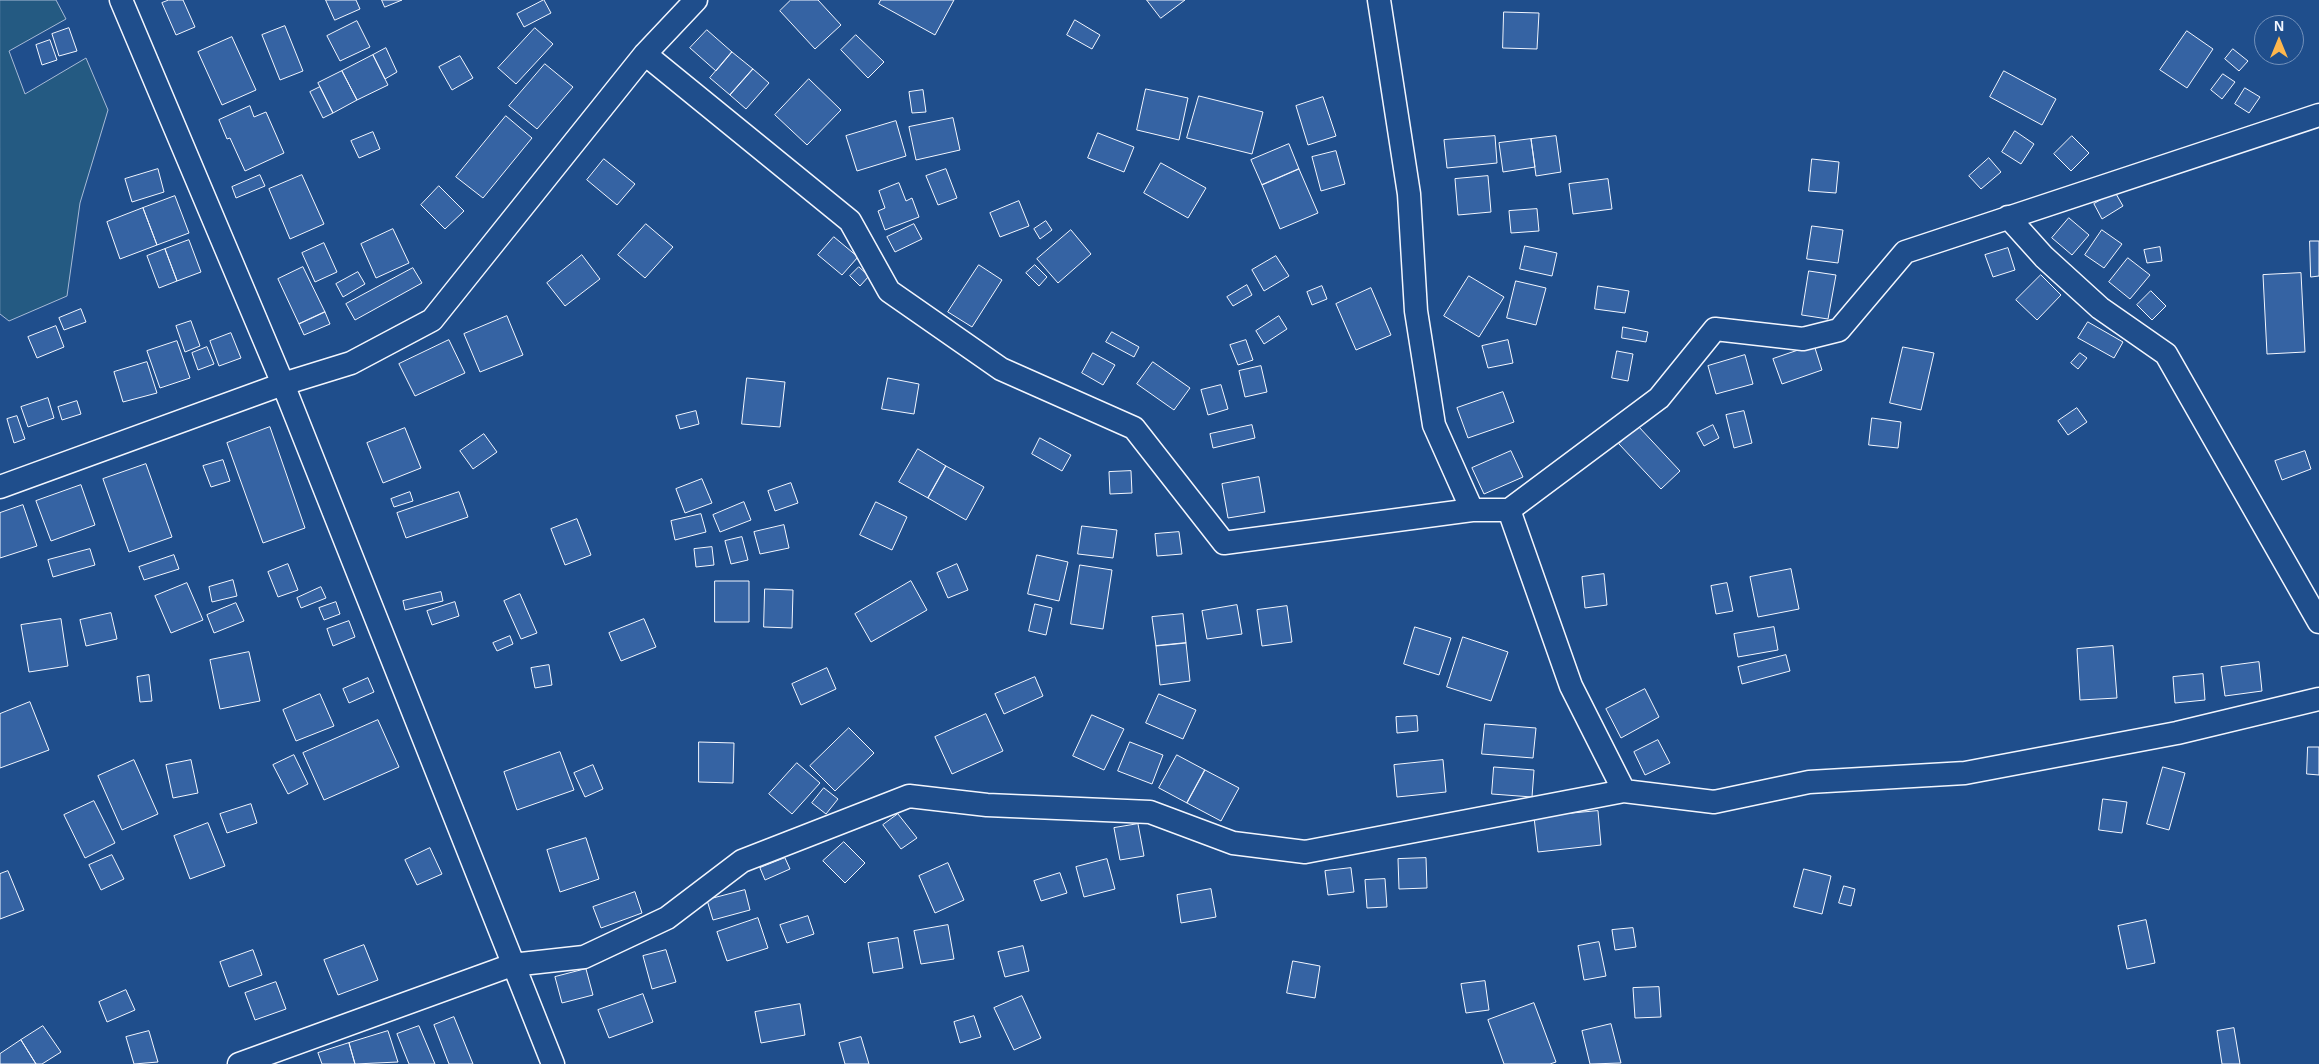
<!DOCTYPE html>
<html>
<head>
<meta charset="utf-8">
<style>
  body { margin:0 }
  #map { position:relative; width:2319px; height:1064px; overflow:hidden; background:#1f4e8c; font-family:Helvetica,sans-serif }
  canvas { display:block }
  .north { position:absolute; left:2254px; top:15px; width:50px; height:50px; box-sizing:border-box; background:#1f4e8c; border:1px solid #7391ba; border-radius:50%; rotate:0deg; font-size:14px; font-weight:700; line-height:20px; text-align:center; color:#f2f6ff }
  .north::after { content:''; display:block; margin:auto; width:18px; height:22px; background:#ffb74d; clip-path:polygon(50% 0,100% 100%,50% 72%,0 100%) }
</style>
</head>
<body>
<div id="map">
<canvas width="2319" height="1064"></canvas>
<div class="north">N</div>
</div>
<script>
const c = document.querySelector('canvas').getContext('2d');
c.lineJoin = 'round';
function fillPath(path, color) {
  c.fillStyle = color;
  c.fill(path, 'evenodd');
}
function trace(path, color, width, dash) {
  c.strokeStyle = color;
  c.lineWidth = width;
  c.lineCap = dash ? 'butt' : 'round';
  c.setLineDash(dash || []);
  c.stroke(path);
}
const green = new Path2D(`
  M 0,0 L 56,0 L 66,19 L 9,51 L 25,94 L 86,58 L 108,110 L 80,203 L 67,296 L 9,321 L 0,314 Z`);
fillPath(green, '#245a82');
trace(green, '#a8bbd7', 1);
const building = new Path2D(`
  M 169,0 L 183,0 L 195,27 L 176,35 L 162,3 Z
  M 326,0 L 356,0 L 360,9 L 335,20 Z
  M 382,0 L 402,0 L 385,7 Z
  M 544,0 L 551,13 L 524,27 L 517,14 Z
  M 791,0 L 818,0 L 841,25 L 815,49 L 780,11 Z
  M 881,0 L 954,0 L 935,35 L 879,4 Z
  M 1147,0 L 1185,0 L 1161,18 Z
  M 1504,12 L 1539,13 L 1537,49 L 1503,48 Z
  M 1075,20 L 1100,35 L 1092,49 L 1067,35 Z
  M 357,21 L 370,47 L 340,61 L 327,36 Z
  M 285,26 L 303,71 L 280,80 L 262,35 Z
  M 69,28 L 77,51 L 59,56 L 52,34 Z
  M 535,28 L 553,44 L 516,84 L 498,68 Z
  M 707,30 L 732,52 L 716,71 L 690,48 Z
  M 2187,31 L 2213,49 L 2187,88 L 2160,70 Z
  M 856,35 L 884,62 L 868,78 L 841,50 Z
  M 232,37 L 256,90 L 222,105 L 198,52 Z
  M 50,40 L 57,60 L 42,65 L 36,45 Z
  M 386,48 L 397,72 L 385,79 L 373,55 Z
  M 2233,49 L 2248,61 L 2239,71 L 2225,59 Z
  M 732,52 L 753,69 L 730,95 L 710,78 Z
  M 373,55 L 388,85 L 357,100 L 342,71 Z
  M 460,56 L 473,78 L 452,90 L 439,67 Z
  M 545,64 L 573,87 L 537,129 L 509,106 Z
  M 753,69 L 769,83 L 746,109 L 730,95 Z
  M 342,71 L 357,100 L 333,113 L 318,83 Z
  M 2004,71 L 2056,99 L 2042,125 L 1990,97 Z
  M 2223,74 L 2235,82 L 2222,99 L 2211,90 Z
  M 809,79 L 841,110 L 807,145 L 775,115 Z
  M 320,87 L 333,113 L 323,118 L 310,92 Z
  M 2245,88 L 2260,97 L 2249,113 L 2235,104 Z
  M 1146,89 L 1188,98 L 1179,140 L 1137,130 Z
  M 923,90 L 926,112 L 912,113 L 909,92 Z
  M 1199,96 L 1263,112 L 1252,154 L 1187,138 Z
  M 1323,97 L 1336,136 L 1308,145 L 1296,106 Z
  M 250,106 L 254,117 L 266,112 L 284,153 L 245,171 L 230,138 L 227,139 L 219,120 Z
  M 506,116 L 532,138 L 483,198 L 456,177 Z
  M 953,118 L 960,150 L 916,160 L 909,127 Z
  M 896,121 L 906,156 L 857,171 L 846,136 Z
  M 2015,131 L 2034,144 L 2021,164 L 2002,152 Z
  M 373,132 L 380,149 L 359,158 L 351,141 Z
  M 1098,133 L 1134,147 L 1124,172 L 1088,158 Z
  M 1495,136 L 1497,163 L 1447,168 L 1444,140 Z
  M 1556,136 L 1561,172 L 1536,176 L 1531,139 Z
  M 2072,136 L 2089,153 L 2071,171 L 2054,154 Z
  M 1531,139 L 1535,167 L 1503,172 L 1499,143 Z
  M 1289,144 L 1299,169 L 1262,185 L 1251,160 Z
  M 1336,151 L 1345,184 L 1321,191 L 1312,157 Z
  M 1989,158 L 2001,172 L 1981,189 L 1969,176 Z
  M 604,159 L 635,184 L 617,205 L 587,180 Z
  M 1812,159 L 1839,162 L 1836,193 L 1809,191 Z
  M 1161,163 L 1206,188 L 1188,218 L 1144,193 Z
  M 158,169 L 164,192 L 132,202 L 125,179 Z
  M 946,169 L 957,198 L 938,205 L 926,176 Z
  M 1299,169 L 1318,213 L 1280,229 L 1262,185 Z
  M 260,175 L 265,186 L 236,198 L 232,187 Z
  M 302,175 L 324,224 L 290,239 L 269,189 Z
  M 1488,176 L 1491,212 L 1458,215 L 1455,179 Z
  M 1608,179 L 1612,209 L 1573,214 L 1569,184 Z
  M 899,183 L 906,201 L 912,198 L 919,217 L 885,230 L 878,211 L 885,208 L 879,191 Z
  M 439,186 L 464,211 L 445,229 L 421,205 Z
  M 2115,192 L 2123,206 L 2102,219 L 2094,204 Z
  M 175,196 L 189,233 L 157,245 L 143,208 Z
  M 1019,201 L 1029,226 L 1000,237 L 990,213 Z
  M 143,208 L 157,245 L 120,259 L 107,222 Z
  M 1537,209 L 1539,231 L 1511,233 L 1509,211 Z
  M 2069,218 L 2089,235 L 2072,255 L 2052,238 Z
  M 1046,221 L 1052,230 L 1040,239 L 1034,229 Z
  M 646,224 L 673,247 L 645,278 L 618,255 Z
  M 914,224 L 922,239 L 895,252 L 887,237 Z
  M 1812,226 L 1843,230 L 1838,263 L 1807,259 Z
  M 393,229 L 409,263 L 376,278 L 361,244 Z
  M 1071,230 L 1091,254 L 1058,283 L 1037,259 Z
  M 2102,230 L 2122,244 L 2104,268 L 2085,255 Z
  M 834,237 L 858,257 L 842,275 L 818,255 Z
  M 189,240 L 201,272 L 177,281 L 165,249 Z
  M 2310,241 L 2319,241 L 2319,276 L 2311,277 Z
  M 324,243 L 337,272 L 315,282 L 302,253 Z
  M 1525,246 L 1557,253 L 1552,276 L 1520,269 Z
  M 2160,247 L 2162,261 L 2147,263 L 2144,250 Z
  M 2008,248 L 2015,270 L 1993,277 L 1985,255 Z
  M 165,249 L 177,281 L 159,288 L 147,256 Z
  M 582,255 L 600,279 L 565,306 L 547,283 Z
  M 1276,256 L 1289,276 L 1264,291 L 1252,270 Z
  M 2128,258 L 2150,275 L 2130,299 L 2109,282 Z
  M 979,265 L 1002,280 L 972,327 L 948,312 Z
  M 1035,265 L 1047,277 L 1039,286 L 1026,273 Z
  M 303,267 L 325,312 L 299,324 L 278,279 Z
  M 859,267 L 869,276 L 860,286 L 850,276 Z
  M 413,268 L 422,283 L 355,320 L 346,304 Z
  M 1809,271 L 1836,275 L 1828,319 L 1802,315 Z
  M 358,272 L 365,284 L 343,297 L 336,284 Z
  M 2301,273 L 2305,352 L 2267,354 L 2263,275 Z
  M 2041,275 L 2061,295 L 2037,320 L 2016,300 Z
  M 1469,276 L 1504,297 L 1479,337 L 1444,316 Z
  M 1516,281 L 1546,288 L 1536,325 L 1507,318 Z
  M 1247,285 L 1252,295 L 1233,306 L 1227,297 Z
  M 1322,286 L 1327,299 L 1312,305 L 1307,292 Z
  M 1598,286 L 1629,291 L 1625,313 L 1595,309 Z
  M 1371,288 L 1391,335 L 1356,350 L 1336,304 Z
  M 2151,291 L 2166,306 L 2152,320 L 2137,305 Z
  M 81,309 L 86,322 L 64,330 L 59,318 Z
  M 325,312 L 330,324 L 304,335 L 299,324 Z
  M 507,316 L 523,355 L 480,372 L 464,334 Z
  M 1279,316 L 1287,329 L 1264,344 L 1256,331 Z
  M 191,321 L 200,346 L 185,352 L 176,326 Z
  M 2088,322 L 2123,342 L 2114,358 L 2078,338 Z
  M 56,326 L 64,347 L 37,358 L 28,337 Z
  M 1623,327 L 1648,332 L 1646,342 L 1622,338 Z
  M 1112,332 L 1139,347 L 1134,357 L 1106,342 Z
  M 231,333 L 241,358 L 219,366 L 210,341 Z
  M 449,340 L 465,373 L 415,396 L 399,364 Z
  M 1246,340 L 1253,360 L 1238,365 L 1230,345 Z
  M 1508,340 L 1513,363 L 1488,368 L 1482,346 Z
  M 177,341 L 190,378 L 160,388 L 147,351 Z
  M 1814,345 L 1822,370 L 1782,384 L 1773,359 Z
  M 207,347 L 214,364 L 198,370 L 192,353 Z
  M 1903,347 L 1934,353 L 1921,410 L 1890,403 Z
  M 1617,351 L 1633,354 L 1628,381 L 1612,378 Z
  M 1093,353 L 1115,365 L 1103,385 L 1082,373 Z
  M 2080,353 L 2087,358 L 2078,369 L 2071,363 Z
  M 1745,355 L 1753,384 L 1716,394 L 1708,366 Z
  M 147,362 L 157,393 L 123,402 L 114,372 Z
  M 1153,362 L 1190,388 L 1174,410 L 1137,384 Z
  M 1261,366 L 1267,392 L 1245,397 L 1239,371 Z
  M 747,378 L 785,382 L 780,427 L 742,424 Z
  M 888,378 L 919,384 L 914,414 L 882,409 Z
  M 1221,385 L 1228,409 L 1208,415 L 1201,390 Z
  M 1503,392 L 1514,422 L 1468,438 L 1457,408 Z
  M 48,398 L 54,418 L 28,427 L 21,407 Z
  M 77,401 L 81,414 L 62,420 L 58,407 Z
  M 2077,408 L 2087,422 L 2068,435 L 2058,421 Z
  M 696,411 L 699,424 L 680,429 L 676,416 Z
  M 1744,411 L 1752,443 L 1734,448 L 1726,415 Z
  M 17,416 L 25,439 L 14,443 L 7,419 Z
  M 1872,418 L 1901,422 L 1898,448 L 1869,445 Z
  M 1252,425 L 1255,438 L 1213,448 L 1210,434 Z
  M 1713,425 L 1719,438 L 1704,446 L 1697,433 Z
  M 1638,426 L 1680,471 L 1661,489 L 1619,444 Z
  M 270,427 L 305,528 L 263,543 L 227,443 Z
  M 405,428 L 421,468 L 383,483 L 367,443 Z
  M 484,434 L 497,452 L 473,469 L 460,451 Z
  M 1040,438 L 1071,455 L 1062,471 L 1032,454 Z
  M 918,449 L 946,466 L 928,498 L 899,482 Z
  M 1511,451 L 1523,477 L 1484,494 L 1472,468 Z
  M 2305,451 L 2311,469 L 2282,480 L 2275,461 Z
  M 223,460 L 230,481 L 211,487 L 203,466 Z
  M 146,464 L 172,537 L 129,552 L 103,479 Z
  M 946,466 L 984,487 L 966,520 L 928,498 Z
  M 1131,471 L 1132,493 L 1110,494 L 1109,472 Z
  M 1259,477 L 1265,512 L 1228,518 L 1222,484 Z
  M 702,479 L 712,503 L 685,513 L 676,489 Z
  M 791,483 L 798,503 L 775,511 L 768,491 Z
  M 81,485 L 95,525 L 51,541 L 36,501 Z
  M 410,492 L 413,501 L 394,507 L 391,499 Z
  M 459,492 L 468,517 L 406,538 L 397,513 Z
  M 744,502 L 751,520 L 720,532 L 713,515 Z
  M 876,502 L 907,517 L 892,550 L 860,535 Z
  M 23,505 L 37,546 L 0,558 L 0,513 Z
  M 701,514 L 706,532 L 675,540 L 671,521 Z
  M 577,519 L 591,555 L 565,565 L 551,529 Z
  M 784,525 L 789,548 L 760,554 L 754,532 Z
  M 1082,526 L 1117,530 L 1113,558 L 1078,554 Z
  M 1179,532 L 1182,554 L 1157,556 L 1155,534 Z
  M 742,537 L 748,560 L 731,564 L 725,541 Z
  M 712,547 L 714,565 L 696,567 L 694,549 Z
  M 90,549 L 95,565 L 53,577 L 48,560 Z
  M 174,555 L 179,569 L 144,580 L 139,567 Z
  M 1037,555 L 1068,562 L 1059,601 L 1028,594 Z
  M 288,564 L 298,590 L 278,597 L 268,572 Z
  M 957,564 L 968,590 L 948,598 L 937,573 Z
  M 1080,565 L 1112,570 L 1103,629 L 1071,624 Z
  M 1791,569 L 1799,609 L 1758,617 L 1750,577 Z
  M 1604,574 L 1607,605 L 1585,608 L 1582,577 Z
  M 233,580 L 237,596 L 212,602 L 209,587 Z
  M 715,581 L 749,581 L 749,622 L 715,622 Z
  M 911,581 L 927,610 L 871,642 L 855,614 Z
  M 187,583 L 203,620 L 171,633 L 155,596 Z
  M 1727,583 L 1733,611 L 1716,614 L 1711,586 Z
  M 321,587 L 326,598 L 301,608 L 297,598 Z
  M 765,589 L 793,590 L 792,628 L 764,627 Z
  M 441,592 L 443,601 L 405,610 L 403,601 Z
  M 520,594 L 537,633 L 521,639 L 504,601 Z
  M 336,602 L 340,614 L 324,620 L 319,608 Z
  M 455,602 L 459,616 L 432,625 L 427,611 Z
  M 236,603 L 244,621 L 214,633 L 207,615 Z
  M 1035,604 L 1052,608 L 1046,635 L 1029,631 Z
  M 1237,605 L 1242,634 L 1207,639 L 1202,611 Z
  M 1287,606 L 1292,642 L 1262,646 L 1257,610 Z
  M 111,613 L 117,639 L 86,646 L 80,620 Z
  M 1183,614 L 1186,643 L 1156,646 L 1152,617 Z
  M 61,619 L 68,666 L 29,672 L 21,625 Z
  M 644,619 L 656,647 L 621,661 L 609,633 Z
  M 349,621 L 355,637 L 333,646 L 327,629 Z
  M 1415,627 L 1451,638 L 1439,675 L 1404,664 Z
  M 1774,627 L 1778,650 L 1738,657 L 1734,634 Z
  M 510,636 L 513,644 L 497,651 L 493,643 Z
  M 1463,637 L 1508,652 L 1491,701 L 1447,687 Z
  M 1186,643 L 1190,681 L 1160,685 L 1156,646 Z
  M 2113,646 L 2117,698 L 2080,700 L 2077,649 Z
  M 249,652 L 260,701 L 220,709 L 210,660 Z
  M 1786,655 L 1790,671 L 1742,684 L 1738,667 Z
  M 2259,662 L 2262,691 L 2225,696 L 2221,667 Z
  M 549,665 L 552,685 L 535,688 L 531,668 Z
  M 827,668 L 836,689 L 801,705 L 792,684 Z
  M 2203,674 L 2205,700 L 2175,703 L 2173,677 Z
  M 149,675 L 152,701 L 140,702 L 137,677 Z
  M 1035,677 L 1043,696 L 1004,714 L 995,694 Z
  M 368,678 L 374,692 L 349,703 L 343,689 Z
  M 1645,689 L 1659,717 L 1621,738 L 1606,709 Z
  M 320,694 L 334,726 L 296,741 L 283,710 Z
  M 1159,694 L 1196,710 L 1183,739 L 1146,723 Z
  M 30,702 L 49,750 L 0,768 L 0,714 Z
  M 986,714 L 1003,751 L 952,774 L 935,737 Z
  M 1092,715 L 1124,729 L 1104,770 L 1073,756 Z
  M 1417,716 L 1418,731 L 1397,733 L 1396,717 Z
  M 378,720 L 399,767 L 324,800 L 303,753 Z
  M 1485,724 L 1536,728 L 1533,758 L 1482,754 Z
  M 849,728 L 874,753 L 835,791 L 810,766 Z
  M 1658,740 L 1670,763 L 1645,775 L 1634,752 Z
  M 699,742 L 734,743 L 733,783 L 699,782 Z
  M 1130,742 L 1163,755 L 1152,784 L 1118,771 Z
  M 2308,747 L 2319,747 L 2319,775 L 2307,774 Z
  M 560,752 L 574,790 L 517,810 L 504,772 Z
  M 294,755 L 308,784 L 288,794 L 273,765 Z
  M 1177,755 L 1205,770 L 1187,803 L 1159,788 Z
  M 134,760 L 158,814 L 122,830 L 98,776 Z
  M 191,760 L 198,793 L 173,798 L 166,765 Z
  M 1443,760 L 1446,792 L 1397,797 L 1394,765 Z
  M 797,763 L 820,783 L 792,814 L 769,794 Z
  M 593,765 L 603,789 L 585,797 L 574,773 Z
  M 1494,767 L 1534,770 L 1532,797 L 1492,794 Z
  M 2163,767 L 2185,773 L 2169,830 L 2147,824 Z
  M 1205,770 L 1239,788 L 1221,821 L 1187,803 Z
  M 824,788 L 838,799 L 826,814 L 812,803 Z
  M 2103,799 L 2127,802 L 2122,833 L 2099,830 Z
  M 94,801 L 115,843 L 85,858 L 64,815 Z
  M 251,804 L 257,823 L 227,833 L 220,814 Z
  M 1598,811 L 1601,845 L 1538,852 L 1534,817 Z
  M 898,814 L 917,838 L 901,849 L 883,825 Z
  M 208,823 L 225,866 L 190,879 L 174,836 Z
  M 1138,824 L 1144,856 L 1120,860 L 1114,828 Z
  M 586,838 L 599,879 L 560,892 L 547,850 Z
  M 844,842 L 865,863 L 845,883 L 823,861 Z
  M 430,848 L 442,874 L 417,885 L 405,860 Z
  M 112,855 L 124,879 L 101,890 L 89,865 Z
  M 785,858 L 790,869 L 765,880 L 760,868 Z
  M 1426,858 L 1427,888 L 1399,889 L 1398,859 Z
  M 1107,859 L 1115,889 L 1084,897 L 1076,867 Z
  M 948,863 L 964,900 L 935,913 L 919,876 Z
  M 1351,868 L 1354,892 L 1328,895 L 1325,871 Z
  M 1804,869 L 1831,876 L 1822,914 L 1794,907 Z
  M 8,871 L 24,910 L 0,919 L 0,874 Z
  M 1060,873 L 1067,893 L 1041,901 L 1034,881 Z
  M 1385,879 L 1387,907 L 1367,908 L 1365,880 Z
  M 1844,886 L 1855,889 L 1851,906 L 1839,903 Z
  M 1211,889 L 1216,917 L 1181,923 L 1177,895 Z
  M 745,890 L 750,910 L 713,920 L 707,900 Z
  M 635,892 L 642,913 L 601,928 L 593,907 Z
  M 808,916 L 814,934 L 787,943 L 780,925 Z
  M 758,918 L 768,948 L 727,961 L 717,932 Z
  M 2146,920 L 2155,963 L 2127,969 L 2118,926 Z
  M 948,925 L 954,959 L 921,964 L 914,931 Z
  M 1633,928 L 1636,947 L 1615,950 L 1612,930 Z
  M 898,938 L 903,968 L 873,973 L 868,943 Z
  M 1599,942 L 1606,976 L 1584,980 L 1578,946 Z
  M 364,945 L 378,980 L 338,995 L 324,960 Z
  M 1023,946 L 1029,971 L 1005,977 L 998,952 Z
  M 253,950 L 262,975 L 229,987 L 220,962 Z
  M 666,950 L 676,982 L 652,989 L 643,956 Z
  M 1293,961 L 1320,966 L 1315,998 L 1287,993 Z
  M 586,969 L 593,995 L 562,1003 L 555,977 Z
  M 1485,981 L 1489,1010 L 1466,1013 L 1461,984 Z
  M 276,982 L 286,1009 L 255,1020 L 245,993 Z
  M 1659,987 L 1661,1017 L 1635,1018 L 1633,988 Z
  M 126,990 L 135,1010 L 107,1022 L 99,1002 Z
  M 643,994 L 653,1022 L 609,1038 L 598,1010 Z
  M 1022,996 L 1041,1038 L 1014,1050 L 994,1008 Z
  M 1534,1003 L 1556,1062 L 1550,1064 L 1504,1064 L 1488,1020 Z
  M 800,1004 L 805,1035 L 761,1043 L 755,1012 Z
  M 974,1016 L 981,1037 L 960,1043 L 954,1022 Z
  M 454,1017 L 473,1064 L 449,1064 L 434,1025 Z
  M 1611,1024 L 1621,1063 L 1590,1064 L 1582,1031 Z
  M 43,1026 L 61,1052 L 42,1064 L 36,1064 L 21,1040 Z
  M 419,1026 L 435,1064 L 409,1064 L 397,1034 Z
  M 2234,1028 L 2240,1064 L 2222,1064 L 2217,1031 Z
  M 149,1031 L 158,1062 L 134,1064 L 126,1037 Z
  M 388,1031 L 398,1062 L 355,1064 L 349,1043 Z
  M 861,1037 L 869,1064 L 845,1064 L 839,1043 Z
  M 21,1040 L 36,1064 L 0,1064 L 0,1054 Z
  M 349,1043 L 355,1064 L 322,1064 L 318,1053 Z`);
fillPath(building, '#3563a3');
trace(building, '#f2f6ff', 1);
const minor = new Path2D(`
  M 121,0 L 283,384 L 553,1064
  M 1379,0 L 1409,194 L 1416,311 L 1434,425 L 1472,510
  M 645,54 L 850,221 L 889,291 L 1001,369 L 1134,428 L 1224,543 L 1472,510 L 1509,510 L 1659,398 L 1715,329 L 1803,339 L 1839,330 L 1905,252 L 2319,115
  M 2008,217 L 2044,257 L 2100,308 L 2166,354 L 2319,622
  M 0,487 L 283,384 L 351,363 L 432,320 L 645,54 L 696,0
  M 1509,510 L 1571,686 L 1624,791
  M 239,1064 L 512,965 L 584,957 L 667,918 L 742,861 L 909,796 L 987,805 L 1150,812 L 1233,843 L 1305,852 L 1624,791 L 1714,802 L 1809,782 L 1965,773 L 2177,733 L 2319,699`);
trace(minor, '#f2f6ff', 25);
trace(minor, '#1f4e8c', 22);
</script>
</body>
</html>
